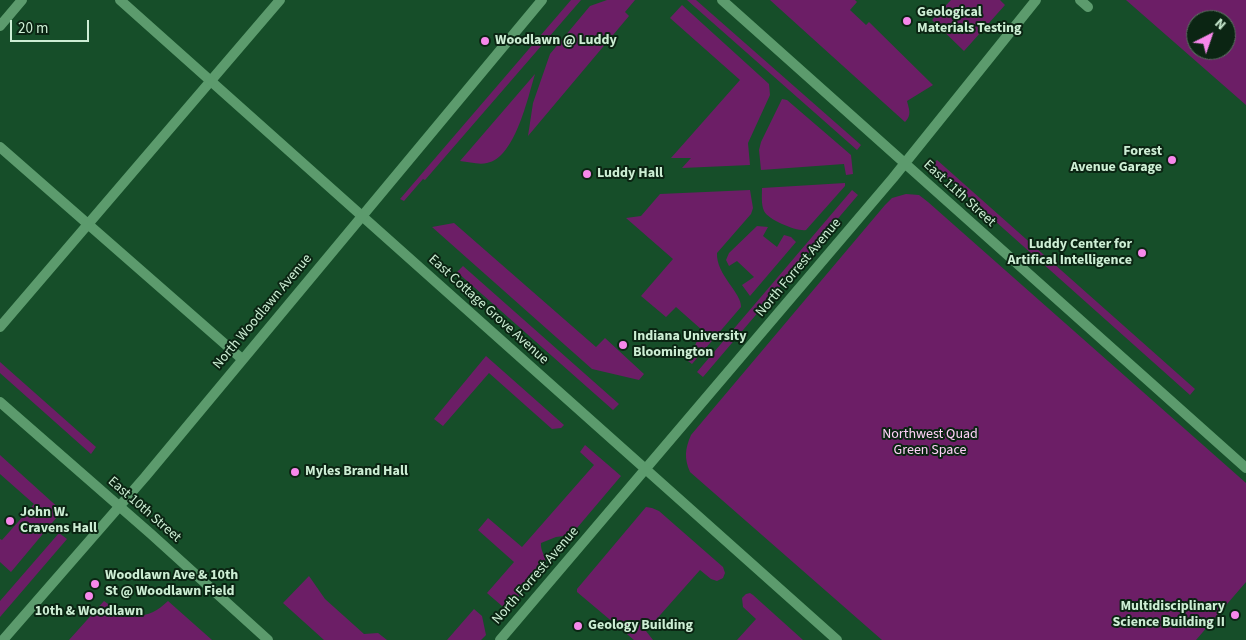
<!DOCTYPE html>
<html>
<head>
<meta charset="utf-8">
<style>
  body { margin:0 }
  #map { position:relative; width:1246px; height:640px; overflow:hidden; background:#114322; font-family:"Source Sans 3",sans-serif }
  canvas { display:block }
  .north { position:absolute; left:1186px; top:10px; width:50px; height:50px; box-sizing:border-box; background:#0b2513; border:1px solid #597560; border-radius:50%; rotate:41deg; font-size:14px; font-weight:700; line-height:20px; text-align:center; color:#cdeed4 }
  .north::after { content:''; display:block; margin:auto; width:18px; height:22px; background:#f788eb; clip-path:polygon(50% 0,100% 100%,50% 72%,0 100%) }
  .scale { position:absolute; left:10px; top:20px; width:79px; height:22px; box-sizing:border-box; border:2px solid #cdeed4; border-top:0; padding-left:6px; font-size:15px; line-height:18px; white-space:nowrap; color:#cdeed4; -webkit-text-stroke:4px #0b2513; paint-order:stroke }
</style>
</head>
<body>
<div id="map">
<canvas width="1246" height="640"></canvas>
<div class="north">N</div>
<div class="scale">20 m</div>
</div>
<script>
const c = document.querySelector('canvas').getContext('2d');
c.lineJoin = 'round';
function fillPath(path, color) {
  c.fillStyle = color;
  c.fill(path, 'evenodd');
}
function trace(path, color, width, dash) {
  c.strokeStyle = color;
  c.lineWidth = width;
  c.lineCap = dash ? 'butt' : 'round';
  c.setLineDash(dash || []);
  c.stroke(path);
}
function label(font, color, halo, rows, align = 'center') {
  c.font = font + ' "Source Sans 3",sans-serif';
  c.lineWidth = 4;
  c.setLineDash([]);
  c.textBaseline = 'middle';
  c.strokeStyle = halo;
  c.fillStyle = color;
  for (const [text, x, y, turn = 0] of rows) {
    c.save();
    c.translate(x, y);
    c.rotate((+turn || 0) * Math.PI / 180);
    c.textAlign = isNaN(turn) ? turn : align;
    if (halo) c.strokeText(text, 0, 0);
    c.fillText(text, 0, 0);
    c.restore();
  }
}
fillPath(new Path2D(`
  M 0,0 L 1246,0 L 1246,640 L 0,640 ZM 1196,20 L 1226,20 L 1226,50 L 1196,50 Z`), '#164e29');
fillPath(new Path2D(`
  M 571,0 L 581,0 L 425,180 L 423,179 L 404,201 L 400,199 Z
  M 607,0 L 635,0 L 625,12 L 629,16 L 528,136 L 533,103 L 550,54 L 590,6 Z
  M 687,0 L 696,0 L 861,145 L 857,150 Z
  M 770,0 L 855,0 L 857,2 L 850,10 L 866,25 L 869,22 L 933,85 L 907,101 C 909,109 912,115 905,122 Z
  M 951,0 L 1000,0 L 1005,5 L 964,51 L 932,20 Z
  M 1126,0 L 1246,0 L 1246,105 ZM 1196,20 L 1226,20 L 1226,50 L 1196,50 Z
  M 682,5 L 769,84 L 770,95 L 748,143 L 750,165 L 682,168 L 691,158 L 671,158 L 740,80 L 670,18 Z
  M 535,74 C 528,97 515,158 487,163 C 479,165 469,162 460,161 Z
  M 782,99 L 787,100 L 851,155 L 853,174 L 846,175 L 844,164 L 761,170 L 759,150 L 761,142 Z
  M 937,160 L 1195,389 L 1190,395 L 939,171 L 932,165 Z
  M 845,183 L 845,186 L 806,230 C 798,232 768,220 764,211 C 761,204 762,195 762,188 Z
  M 750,190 L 753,208 L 751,214 L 717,253 C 716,275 742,293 741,307 L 692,364 L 688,361 L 702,330 L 676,307 L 666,317 L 641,296 L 673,259 L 626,218 L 641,216 L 660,194 Z
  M 852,190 L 858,195 L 703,377 L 697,372 Z
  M 906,194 L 919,195 L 928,202 L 1246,483 L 1246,582 L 1196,640 L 882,640 L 690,472 C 684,458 685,449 691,435 L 885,205 L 892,198 Z
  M 454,223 L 596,347 L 605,338 L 644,374 L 639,380 L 592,369 L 432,227 Z
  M 757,226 L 768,227 L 763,236 L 777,247 L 784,235 L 791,237 L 796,242 L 750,296 L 742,285 L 754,277 L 737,261 L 729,266 L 726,260 L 729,253 Z
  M 463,266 L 619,404 L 613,410 L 457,272 Z
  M 486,356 L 564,425 L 561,428 L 552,429 L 489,373 L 443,426 L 434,419 Z
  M 0,362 L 96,447 L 91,454 L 0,373 Z
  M 585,445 L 621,476 L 571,535 L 556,537 L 541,543 C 540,550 546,557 546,564 L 509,608 L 502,606 L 487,593 L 514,562 L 478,530 L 488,518 L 522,547 L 594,465 L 580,452 Z
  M 0,455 L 62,511 L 11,572 L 0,562 L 0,539 L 2,540 L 34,504 L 0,474 Z
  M 646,507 L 652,508 L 659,511 L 723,567 L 725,573 L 723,578 L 717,581 L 711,579 L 700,570 L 646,631 L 653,640 L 634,640 L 577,592 L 577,589 Z
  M 59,533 L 67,539 L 0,617 L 0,601 Z
  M 309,576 L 325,599 L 364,634 L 378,633 L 387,640 L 324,640 L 283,603 Z
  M 750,593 L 753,595 L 803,640 L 737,640 L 756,619 L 743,607 L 742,598 L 746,594 Z
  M 104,601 C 127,618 145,623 168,601 L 212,640 L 69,640 Z
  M 474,609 L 482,616 L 486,635 L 481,640 L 447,640 Z`), '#6c1e66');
trace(new Path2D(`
  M 1080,0 L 1088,7
  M 0,147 L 242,359
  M 0,327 L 280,0`), '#5c9b6d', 10);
trace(new Path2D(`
  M 120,0 L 837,640
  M 722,0 L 1246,468
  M 0,26 L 22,0
  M 500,640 L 893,178 L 1036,0`), '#5c9b6d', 10);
trace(new Path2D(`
  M 0,402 L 151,534 L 268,640
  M 3,640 L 145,477 L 542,0`), '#5c9b6d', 10);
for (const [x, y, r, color] of [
  [907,21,5,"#f788eb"],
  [485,41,5,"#f788eb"],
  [1172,160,5,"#f788eb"],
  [587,174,5,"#f788eb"],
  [1142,253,5,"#f788eb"],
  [623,345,5,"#f788eb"],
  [295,472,5,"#f788eb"],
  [10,521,5,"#f788eb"],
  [95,584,5,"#f788eb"],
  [89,596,5,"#f788eb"],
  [1235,615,5,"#f788eb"],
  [578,626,5,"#f788eb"]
]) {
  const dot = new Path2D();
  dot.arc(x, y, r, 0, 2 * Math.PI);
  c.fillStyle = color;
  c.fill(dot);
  trace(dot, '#0b2513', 2);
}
label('bold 14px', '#cdeed4', '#0b2513', [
  ["Geological",917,13],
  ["Materials Testing",917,29],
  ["Woodlawn @ Luddy",495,41],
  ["Forest",1162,152,"right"],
  ["Avenue Garage",1162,168,"right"],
  ["Luddy Hall",597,174],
  ["Luddy Center for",1132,245,"right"],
  ["Artifical Intelligence",1132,261,"right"],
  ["Indiana University",633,337],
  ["Bloomington",633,353],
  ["Myles Brand Hall",305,472],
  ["John W.",20,513],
  ["Cravens Hall",20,529],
  ["Woodlawn Ave & 10th",105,576],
  ["St @ Woodlawn Field",105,592],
  ["Multidisciplinary",1225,607,"right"],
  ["Science Building II",1225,623,"right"],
  ["10th & Woodlawn",89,612,"center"],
  ["Geology Building",588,626]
], 'left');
label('14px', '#cdeed4', '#0b2513', [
  ["East 11th Street",959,194,42],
  ["North Forrest Avenue",799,268,-50],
  ["East Cottage Grove Avenue",488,310,42],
  ["North Woodlawn Avenue",263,312,-50],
  ["East 10th Street",144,510,41],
  ["North Forrest Avenue",536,576,-49]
]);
label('14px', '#fed1f7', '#0b2513', [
  ["Northwest Quad",930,435],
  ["Green Space",930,451]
]);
</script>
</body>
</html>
